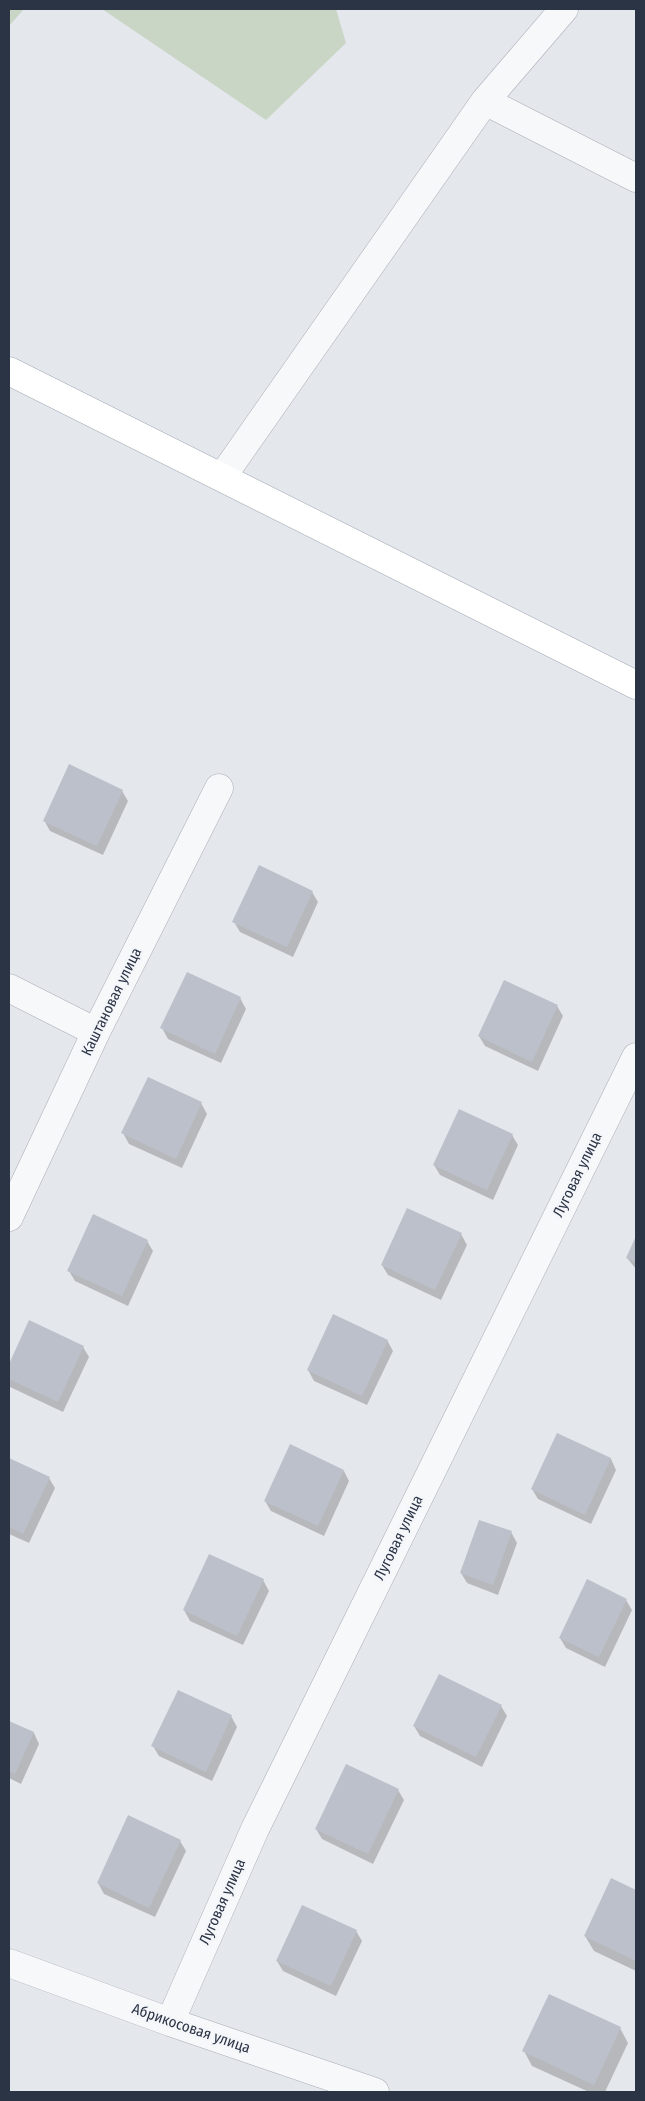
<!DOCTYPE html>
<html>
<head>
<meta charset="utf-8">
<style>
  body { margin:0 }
  #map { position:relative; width:645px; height:2101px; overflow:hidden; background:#e4e7ec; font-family:"Fira Sans Condensed",sans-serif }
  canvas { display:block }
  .frame { position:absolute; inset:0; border:10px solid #2b3445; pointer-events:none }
</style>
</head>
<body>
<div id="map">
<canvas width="645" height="2101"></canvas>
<div class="frame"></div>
</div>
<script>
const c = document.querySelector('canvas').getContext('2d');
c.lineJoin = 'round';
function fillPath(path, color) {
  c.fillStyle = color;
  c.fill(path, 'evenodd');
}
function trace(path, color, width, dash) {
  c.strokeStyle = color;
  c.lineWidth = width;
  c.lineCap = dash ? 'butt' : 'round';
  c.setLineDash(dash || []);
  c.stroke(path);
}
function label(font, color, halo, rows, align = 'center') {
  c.font = font + ' "Fira Sans Condensed",sans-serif';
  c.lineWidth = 5;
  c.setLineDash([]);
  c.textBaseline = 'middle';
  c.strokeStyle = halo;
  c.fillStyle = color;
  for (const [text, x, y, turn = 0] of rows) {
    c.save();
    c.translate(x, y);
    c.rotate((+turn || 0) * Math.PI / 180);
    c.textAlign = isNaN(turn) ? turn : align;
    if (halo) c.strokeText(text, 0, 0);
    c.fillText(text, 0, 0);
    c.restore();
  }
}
fillPath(new Path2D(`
  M 9,9 L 24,9 L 9,26 Z
  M 102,9 L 336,9 L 346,43 L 266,120 Z`), '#c9d6c5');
fillPath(new Path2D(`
  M 122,791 L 128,801 L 103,855 L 50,831 L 44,820 Z
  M 312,892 L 318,902 L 293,957 L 240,932 L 234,922 Z
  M 240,998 L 246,1009 L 221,1063 L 168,1039 L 162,1028 Z
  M 557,1006 L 563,1016 L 538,1071 L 485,1046 L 479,1036 Z
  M 201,1103 L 207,1114 L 182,1168 L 129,1144 L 123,1133 Z
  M 512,1135 L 518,1145 L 493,1200 L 440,1175 L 434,1165 Z
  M 461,1234 L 467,1245 L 441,1300 L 388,1275 L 382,1265 Z
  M 636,1239 L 636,1269 L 627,1258 Z
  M 147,1241 L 153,1251 L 128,1306 L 75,1281 L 69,1271 Z
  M 30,1322 L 83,1347 L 89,1357 L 63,1412 L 10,1387 L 9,1384 L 9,1367 Z
  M 387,1340 L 393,1351 L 367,1405 L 314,1381 L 308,1370 Z
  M 557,1435 L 611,1459 L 616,1470 L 591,1524 L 538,1499 L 532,1489 Z
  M 9,1460 L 49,1478 L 55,1488 L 29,1543 L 9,1534 Z
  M 344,1471 L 349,1481 L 324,1536 L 271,1511 L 265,1501 Z
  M 511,1532 L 517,1543 L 498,1595 L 467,1583 L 461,1573 Z
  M 263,1580 L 269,1591 L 243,1645 L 190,1621 L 184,1610 Z
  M 588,1581 L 626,1600 L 632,1610 L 605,1667 L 566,1648 L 560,1638 Z
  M 178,1692 L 231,1716 L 237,1727 L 212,1781 L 159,1756 L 153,1746 Z
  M 501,1706 L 507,1716 L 482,1767 L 420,1736 L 414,1726 Z
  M 9,1722 L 34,1733 L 39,1744 L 21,1784 L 9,1778 Z
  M 398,1790 L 404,1800 L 373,1864 L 322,1839 L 316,1829 Z
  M 180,1841 L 186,1851 L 155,1917 L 104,1894 L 98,1883 Z
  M 611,1880 L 636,1892 L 636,1971 L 594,1951 L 585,1936 Z
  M 356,1931 L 362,1941 L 336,1996 L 283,1971 L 277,1961 Z
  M 620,2028 L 628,2043 L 605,2092 L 589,2092 L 532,2066 L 524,2051 Z`), '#0003');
fillPath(new Path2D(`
  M 69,764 L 123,790 L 97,846 L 43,821 Z
  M 259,865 L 313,891 L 287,947 L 232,922 Z
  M 187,972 L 241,997 L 215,1054 L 160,1028 Z
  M 504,980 L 558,1005 L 532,1062 L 478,1036 Z
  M 148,1077 L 202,1102 L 176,1159 L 121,1133 Z
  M 459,1109 L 513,1134 L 487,1190 L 433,1165 Z
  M 407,1208 L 462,1233 L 435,1290 L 381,1265 Z
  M 93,1214 L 148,1240 L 122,1296 L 67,1271 Z
  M 636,1236 L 636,1262 L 626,1258 Z
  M 333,1314 L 388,1340 L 362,1396 L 307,1370 Z
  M 29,1320 L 84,1346 L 58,1402 L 9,1379 L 9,1364 Z
  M 557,1433 L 611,1458 L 585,1515 L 531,1489 Z
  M 290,1444 L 344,1470 L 318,1526 L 264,1501 Z
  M 9,1458 L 50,1477 L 23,1534 L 9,1527 Z
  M 479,1520 L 512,1531 L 493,1585 L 460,1573 Z
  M 209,1554 L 264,1579 L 237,1636 L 183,1610 Z
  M 587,1579 L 627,1599 L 599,1657 L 559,1638 Z
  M 439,1674 L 502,1705 L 476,1757 L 413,1726 Z
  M 178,1690 L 232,1715 L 206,1772 L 151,1746 Z
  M 9,1721 L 34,1732 L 15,1774 L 9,1771 Z
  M 346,1764 L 399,1789 L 368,1854 L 315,1829 Z
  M 128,1815 L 181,1840 L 149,1908 L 97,1883 Z
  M 611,1878 L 636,1890 L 636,1961 L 584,1936 Z
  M 302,1905 L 357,1930 L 331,1986 L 276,1961 Z
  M 549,1994 L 621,2027 L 594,2085 L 522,2051 Z`), '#bbc0ca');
const minor = new Path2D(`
  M 485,101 L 636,178
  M 222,477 L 485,101 L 564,9
  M 9,988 L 96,1032
  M 9,1217 L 96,1032 L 219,788
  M 9,1963 L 170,2022 L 375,2092
  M 170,2022 L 255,1829 L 636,1057`);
const major = new Path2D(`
  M 9,371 L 636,685`);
trace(minor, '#a9aeb7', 29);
trace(major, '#a3abb8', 29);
trace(minor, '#f7f8fa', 28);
trace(major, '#fff', 28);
label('15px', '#2b3445', '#f4f6f9', [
  ["Каштановая улица",112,1002,-64],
  ["Луговая улица",578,1175,-64],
  ["Луговая улица",399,1538,-64],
  ["Луговая улица",223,1902,-66],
  ["Абрикосовая улица",191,2029,19]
]);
</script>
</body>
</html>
